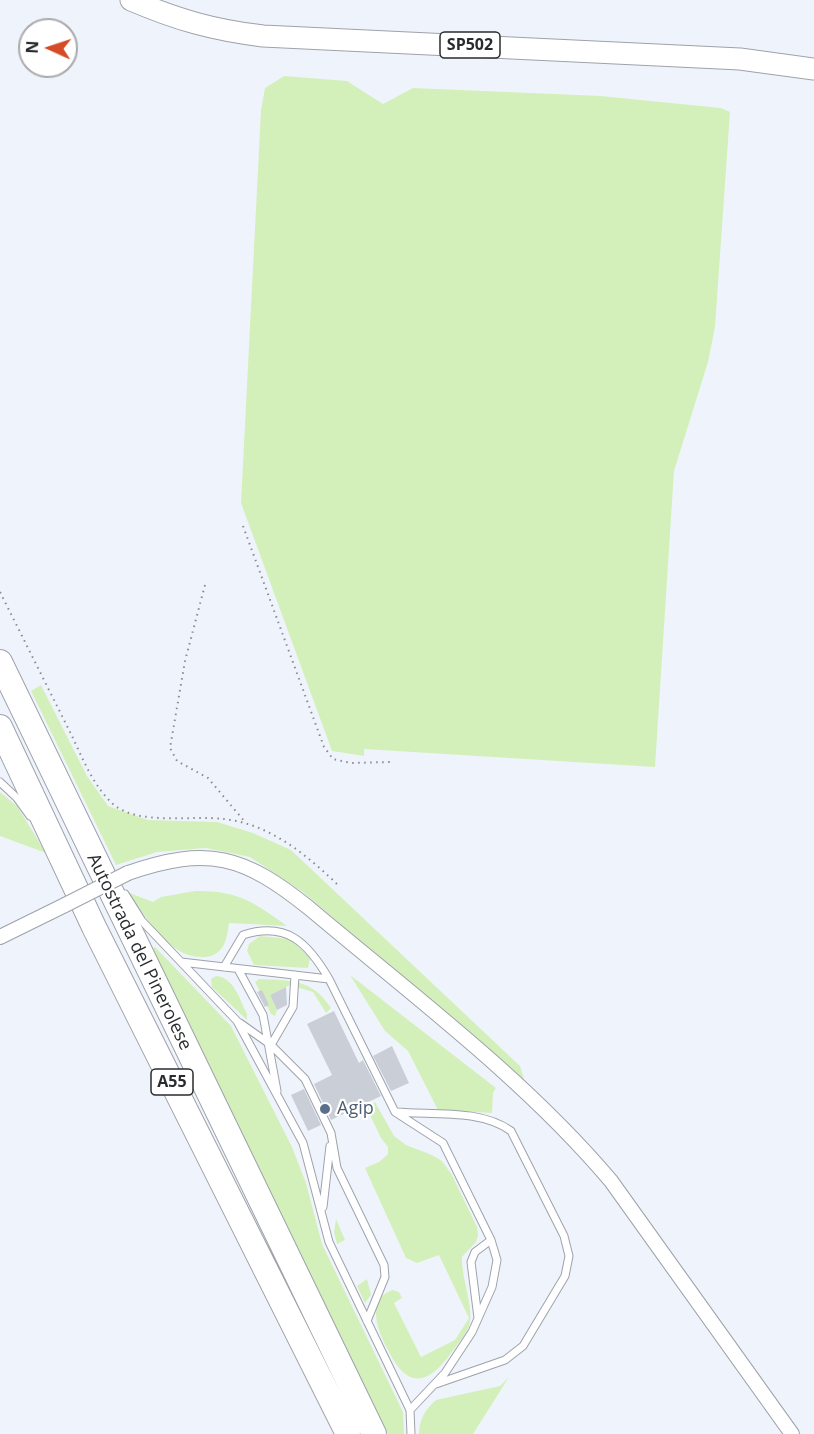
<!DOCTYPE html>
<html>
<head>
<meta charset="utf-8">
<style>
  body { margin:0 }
  #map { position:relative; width:814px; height:1434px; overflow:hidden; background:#eff4fc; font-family:"Open Sans",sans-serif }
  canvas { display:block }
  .north { position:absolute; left:18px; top:18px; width:60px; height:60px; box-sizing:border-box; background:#fff; border:2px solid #a9aaab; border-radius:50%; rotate:273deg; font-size:16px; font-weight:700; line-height:24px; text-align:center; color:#292b2e }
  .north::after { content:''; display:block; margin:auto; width:21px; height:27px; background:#d54b27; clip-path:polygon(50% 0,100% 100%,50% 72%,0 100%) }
</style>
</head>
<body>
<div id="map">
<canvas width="814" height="1434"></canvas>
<div class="north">N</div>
</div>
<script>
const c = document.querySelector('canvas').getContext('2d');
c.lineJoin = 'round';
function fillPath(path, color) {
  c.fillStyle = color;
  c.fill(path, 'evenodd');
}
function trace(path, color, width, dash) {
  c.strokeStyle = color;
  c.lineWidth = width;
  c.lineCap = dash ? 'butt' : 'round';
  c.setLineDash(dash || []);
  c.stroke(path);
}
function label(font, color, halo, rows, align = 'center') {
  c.font = font + ' "Open Sans",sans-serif';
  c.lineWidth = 4.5;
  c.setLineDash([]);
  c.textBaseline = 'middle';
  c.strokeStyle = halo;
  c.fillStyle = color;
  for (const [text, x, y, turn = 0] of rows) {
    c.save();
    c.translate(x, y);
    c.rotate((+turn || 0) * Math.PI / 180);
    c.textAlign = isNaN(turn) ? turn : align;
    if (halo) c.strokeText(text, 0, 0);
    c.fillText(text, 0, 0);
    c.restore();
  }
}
fillPath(new Path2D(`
  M 284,76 L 347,81 L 383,104 L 413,88 L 601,96 L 721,108 L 730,112 L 715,327 L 708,362 L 674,471 L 655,767 L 364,749 L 364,756 L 332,751 L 241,503 L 261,110 L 265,88 Z
  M 41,685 L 87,776 L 108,806 L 148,820 L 217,822 L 253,833 L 291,850 L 520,1066 L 525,1082 L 303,892 L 250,857 L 206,848 L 157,852 L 116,865 L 31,691 Z
  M 0,792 L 17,806 L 46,853 L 0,836 Z
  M 195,891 C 237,890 254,902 287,926 L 229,923 C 227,939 224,956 204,957 C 169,959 147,917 127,892 L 153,902 L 161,897 Z
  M 260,936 L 290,939 L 310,958 L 308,968 L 254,965 L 247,951 L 249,944 Z
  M 155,947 L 231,1026 L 292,1147 L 306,1183 L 322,1244 L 403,1412 L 404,1434 L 388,1434 L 151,950 Z
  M 350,975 L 496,1088 L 493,1093 L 492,1113 L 438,1110 L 408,1051 L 385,1031 Z
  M 216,976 C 234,977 240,1000 247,1014 L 247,1020 L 212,987 L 211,979 Z
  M 259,979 C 292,981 311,978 331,1008 L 326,1013 L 313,992 L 290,985 L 270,995 L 277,1010 L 275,1016 L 271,1014 L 255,982 Z
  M 375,1102 L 394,1136 L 406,1145 L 432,1155 L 442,1161 L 452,1175 L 477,1227 L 478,1235 L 476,1242 L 462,1257 C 461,1277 475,1310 469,1326 C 465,1336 457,1345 451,1353 C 427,1387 406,1388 388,1350 C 379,1333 364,1299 393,1290 L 399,1292 L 402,1298 L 394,1303 L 421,1357 L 455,1340 L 469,1318 L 439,1255 L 417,1263 L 406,1258 L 365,1168 L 379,1162 L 388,1154 L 388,1147 L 381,1138 L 366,1107 Z
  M 336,1219 L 345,1240 L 337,1244 L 334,1232 Z
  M 367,1279 L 371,1295 L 365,1303 L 357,1286 Z
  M 509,1377 L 473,1434 L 419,1434 C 419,1420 425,1409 436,1400 L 500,1386 Z`), '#d4f0ba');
fillPath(new Path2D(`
  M 286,987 L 287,1005 L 277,1010 L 270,995 Z
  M 262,990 L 269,1005 L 265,1007 L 257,992 Z
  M 334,1011 L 359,1063 L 363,1060 L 381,1096 L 331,1120 L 314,1084 L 332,1075 L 307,1024 Z
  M 392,1046 L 409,1083 L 391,1091 L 373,1056 Z
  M 304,1089 L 321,1125 L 308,1131 L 291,1095 Z`), '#cacfd7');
const lane = new Path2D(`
  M 0,782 L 17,798 L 30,816
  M 125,894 L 142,921 L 237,1021 L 303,1143 L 329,1242 L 410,1410 L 411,1434
  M 181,962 L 329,979 L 395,1112 L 443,1143 L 491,1240 L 497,1260 L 492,1287 L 472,1332 L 445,1373 L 410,1410
  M 224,967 L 243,935 C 287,921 308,943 329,979
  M 238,969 L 263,1015 L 277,1091
  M 240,1023 L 271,1045 L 305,1079 L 331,1133 L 337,1168 L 384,1265 L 385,1277 L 367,1321
  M 271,1045 L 293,1007 L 295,975
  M 397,1112 C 433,1115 481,1109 511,1131 L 564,1236 L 569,1256 L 565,1276 L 523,1346 L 505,1360 L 436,1384
  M 323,1207 L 330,1146
  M 478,1318 L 471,1262 L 475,1252 L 491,1240`);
const street = new Path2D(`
  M 128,873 C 209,845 244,856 309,908 C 411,994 525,1079 611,1181 L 792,1434
  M 0,937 L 65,905`);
const primary = new Path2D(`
  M 131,0 C 178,20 213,30 263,36 L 740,59 L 814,69`);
const highway = new Path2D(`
  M 0,662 L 374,1434
  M 0,727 L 94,927 L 348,1434`);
trace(lane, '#9ea2aa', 9);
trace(street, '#9ea2aa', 16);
trace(primary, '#9ea2aa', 23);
trace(highway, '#9ea2aa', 26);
trace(new Path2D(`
  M 243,526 L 324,747 L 333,759 L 351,763 L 390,762
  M 205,585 L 185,661 L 170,748 L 177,761 L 208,778 L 245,822
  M 0,592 C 23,638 46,684 69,730 C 81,754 92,785 113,804 C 138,826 193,815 224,819 C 270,824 307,855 339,886`), '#878b90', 2, [1.5, 4.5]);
trace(lane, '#fff', 7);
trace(street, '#fff', 14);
trace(primary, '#fff', 21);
trace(highway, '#fff', 24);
const streetBridge = new Path2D(`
  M 65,905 L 128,873`);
trace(streetBridge, '#9ea2aa', 16, []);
trace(streetBridge, '#fff', 14);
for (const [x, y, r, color] of [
  [325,1109,6,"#5c6f8a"]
]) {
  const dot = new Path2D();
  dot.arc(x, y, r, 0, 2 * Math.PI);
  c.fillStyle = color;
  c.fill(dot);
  trace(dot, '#fff', 2);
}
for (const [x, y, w] of [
  [470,45,60],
  [172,1082,42]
]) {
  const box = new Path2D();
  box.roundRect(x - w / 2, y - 13, w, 26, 4.5);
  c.fillStyle = '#fff';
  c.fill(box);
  trace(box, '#292b2e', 1.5);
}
label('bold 16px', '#292b2e', null, [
  ["SP502",470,45],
  ["A55",172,1082]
]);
label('18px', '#292b2e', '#fff', [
  ["Autostrada del Pinerolese",139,952,64]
]);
label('18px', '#4e5e75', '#fff', [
  ["Agip",337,1109]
], 'left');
</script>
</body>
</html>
